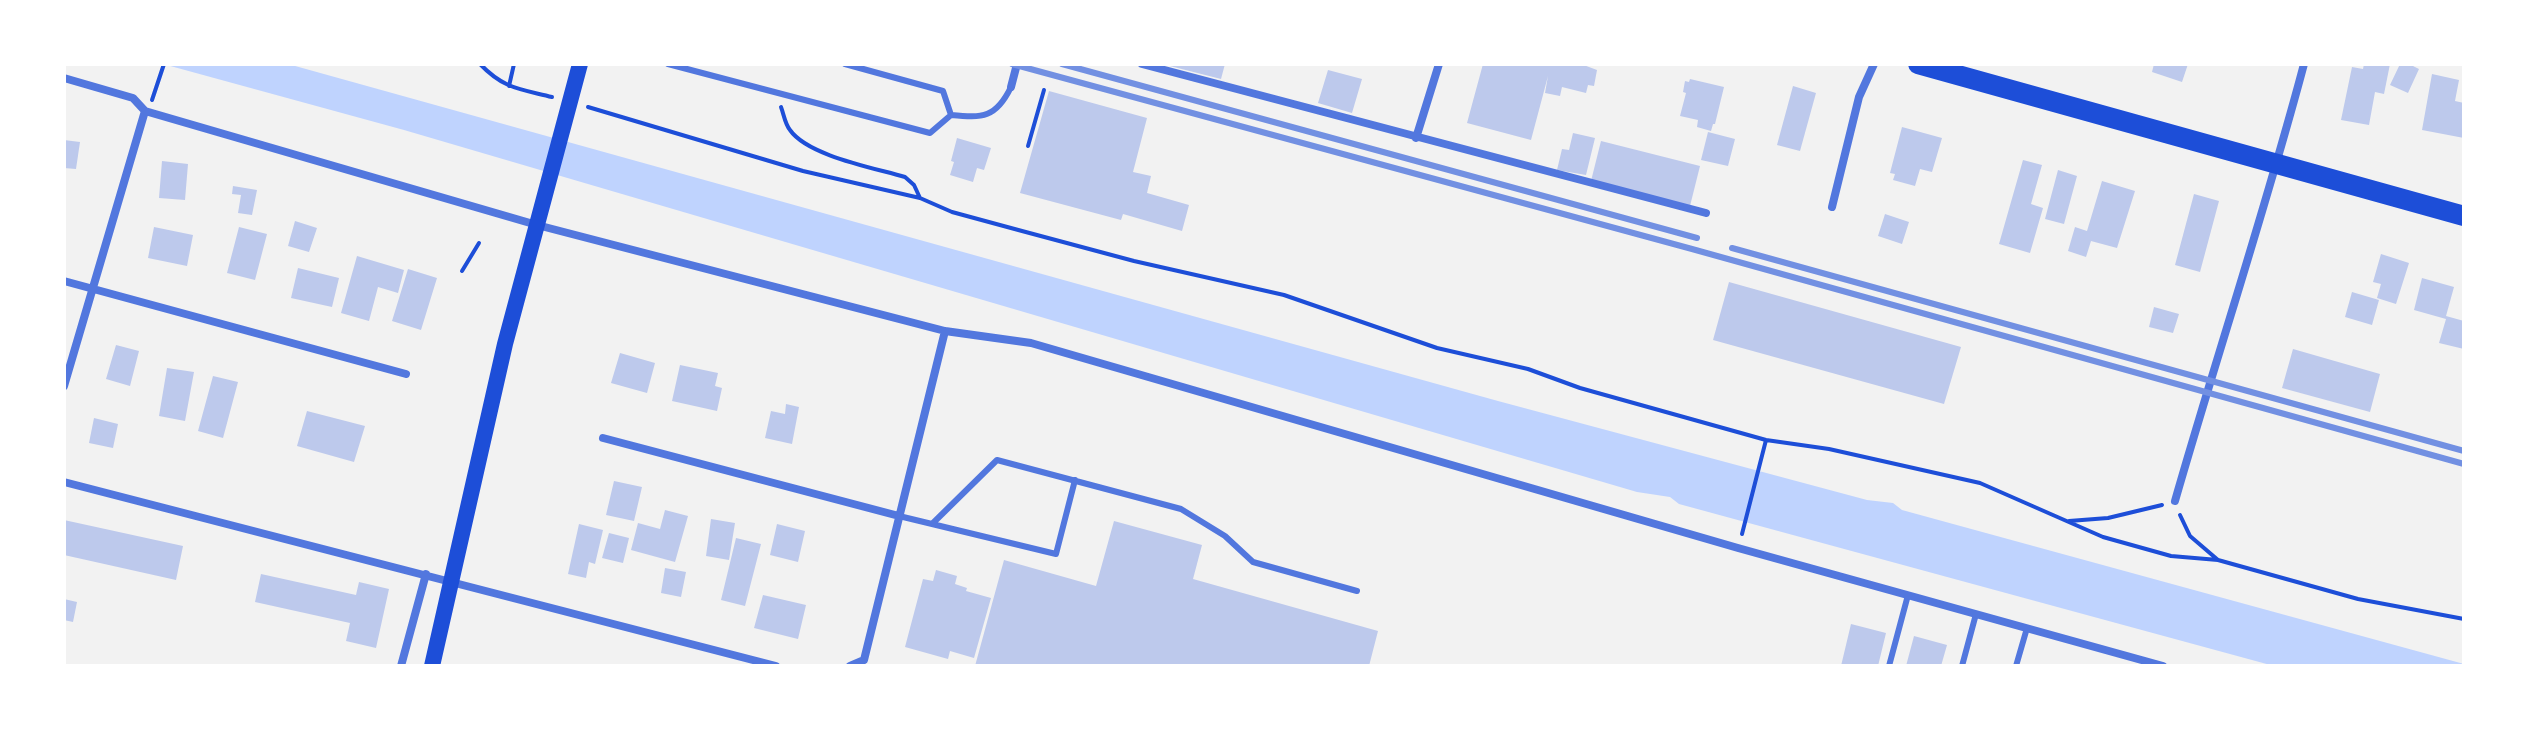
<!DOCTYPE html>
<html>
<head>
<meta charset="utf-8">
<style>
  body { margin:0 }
  #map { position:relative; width:2528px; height:730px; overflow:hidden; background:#f2f2f2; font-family:Inter,sans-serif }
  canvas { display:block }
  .frame { position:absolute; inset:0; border:66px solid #fff; pointer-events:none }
</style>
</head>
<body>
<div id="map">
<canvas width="2528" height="730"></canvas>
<div class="frame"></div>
</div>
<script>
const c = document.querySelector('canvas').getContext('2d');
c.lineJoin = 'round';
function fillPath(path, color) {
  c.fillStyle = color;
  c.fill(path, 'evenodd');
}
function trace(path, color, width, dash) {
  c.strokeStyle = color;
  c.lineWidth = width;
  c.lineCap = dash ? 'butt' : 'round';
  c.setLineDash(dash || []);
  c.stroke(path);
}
fillPath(new Path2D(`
  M 163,64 L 288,64 L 1498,401 L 1867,500 L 1893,503 L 1902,510 L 2464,664 L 2464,666 L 2274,666 L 1679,504 L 1670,497 L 1637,492 L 404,130 Z`), '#bfd3fe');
fillPath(new Path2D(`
  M 1162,64 L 1225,64 L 1221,79 Z
  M 1483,64 L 1552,66 L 1552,64 L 1581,64 L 1597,70 L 1594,86 L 1588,85 L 1586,93 L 1562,87 L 1560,96 L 1545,93 L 1548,76 L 1531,140 L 1467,123 Z
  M 2154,64 L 2188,64 L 2182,82 L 2152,72 Z
  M 2364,64 L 2390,64 L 2384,94 L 2375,92 L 2369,125 L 2341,120 L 2352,67 L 2363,69 Z
  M 2400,64 L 2409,64 L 2419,69 L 2408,93 L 2390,85 Z
  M 1328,70 L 1362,79 L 1352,113 L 1318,103 Z
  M 2432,74 L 2459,80 L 2455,101 L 2464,103 L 2464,138 L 2422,130 Z
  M 1690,79 L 1724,87 L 1715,124 L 1713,124 L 1711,131 L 1697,127 L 1698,120 L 1680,116 L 1686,93 L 1683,92 L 1685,81 L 1689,82 Z
  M 1793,86 L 1816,93 L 1800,151 L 1777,145 Z
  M 1049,91 L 1147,118 L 1133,172 L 1151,176 L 1147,193 L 1189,205 L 1182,231 L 1123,214 L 1121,220 L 1020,193 Z
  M 1902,127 L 1942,138 L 1932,172 L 1920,169 L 1915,186 L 1893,180 L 1895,174 L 1890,173 Z
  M 1708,132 L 1735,139 L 1728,166 L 1701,160 Z
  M 1573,133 L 1595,138 L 1586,175 L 1557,170 L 1562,149 L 1569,150 Z
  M 957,138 L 991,148 L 984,170 L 977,168 L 973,182 L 950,175 L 954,162 L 951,161 Z
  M 64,140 L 80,142 L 76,169 L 64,168 Z
  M 1601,141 L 1700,166 L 1690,206 L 1591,181 Z
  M 2023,160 L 2042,165 L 2031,204 L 2043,208 L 2030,253 L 1999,244 Z
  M 162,161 L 188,164 L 185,200 L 159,198 Z
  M 2058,170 L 2077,176 L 2064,224 L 2045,219 Z
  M 2102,181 L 2135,191 L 2117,248 L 2091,241 L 2086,257 L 2068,251 L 2075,227 L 2087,231 Z
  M 233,186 L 257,190 L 252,215 L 238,213 L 241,195 L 232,194 Z
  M 2194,194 L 2219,201 L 2200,272 L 2175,265 Z
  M 1885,214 L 1909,222 L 1902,244 L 1878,236 Z
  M 295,221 L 317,228 L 309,252 L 288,246 Z
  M 154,227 L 193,235 L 187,266 L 148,258 Z
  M 239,227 L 267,234 L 255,280 L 227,273 Z
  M 2381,254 L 2409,263 L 2396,304 L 2377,298 L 2381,284 L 2373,282 Z
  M 357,256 L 404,270 L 398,293 L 378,287 L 369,321 L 341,313 Z
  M 298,268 L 339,278 L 332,307 L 291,298 Z
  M 408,269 L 437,278 L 421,330 L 392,321 Z
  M 2422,278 L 2454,287 L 2446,316 L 2464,321 L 2464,349 L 2439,343 L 2446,319 L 2414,310 Z
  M 1729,282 L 1961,347 L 1944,404 L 1713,340 Z
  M 2352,292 L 2379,300 L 2372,325 L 2345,317 Z
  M 2154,307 L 2179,314 L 2173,333 L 2149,327 Z
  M 116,345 L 139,351 L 130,386 L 106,379 Z
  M 2293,349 L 2380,374 L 2370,412 L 2282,388 Z
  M 620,353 L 655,363 L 647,393 L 611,383 Z
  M 680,365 L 718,373 L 715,386 L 722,388 L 717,411 L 672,401 Z
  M 167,368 L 194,372 L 185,421 L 159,416 Z
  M 213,376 L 238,382 L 223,438 L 198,431 Z
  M 786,404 L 799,407 L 792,444 L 765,438 L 771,411 L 785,414 Z
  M 307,411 L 365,426 L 354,462 L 297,446 Z
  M 94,418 L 118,424 L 113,448 L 89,443 Z
  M 614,481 L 642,487 L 634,521 L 606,515 Z
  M 665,510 L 688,516 L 675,562 L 631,550 L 638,523 L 660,529 Z
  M 711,519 L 735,523 L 729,560 L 706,556 Z
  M 64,520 L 183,546 L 176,580 L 64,555 Z
  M 1114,521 L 1202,545 L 1193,579 L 1378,631 L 1369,666 L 975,666 L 1004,560 L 1096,586 Z
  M 579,524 L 603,530 L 595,564 L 589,562 L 586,578 L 568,574 Z
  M 777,524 L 805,531 L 798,562 L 770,555 Z
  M 609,533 L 629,538 L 623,563 L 602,558 Z
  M 736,538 L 761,544 L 745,606 L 721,600 Z
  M 665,568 L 686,572 L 681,597 L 661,593 Z
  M 936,570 L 957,576 L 955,584 L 967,588 L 966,591 L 991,598 L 974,658 L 950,651 L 948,659 L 905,647 L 923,579 L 933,581 Z
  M 261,574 L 356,595 L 359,582 L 389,589 L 376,648 L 346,641 L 350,623 L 255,602 Z
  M 763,595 L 806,605 L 798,639 L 754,628 Z
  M 64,599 L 77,602 L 73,622 L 64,620 Z
  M 1851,624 L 1886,633 L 1878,666 L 1841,666 Z
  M 1914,636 L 1947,645 L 1941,666 L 1906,666 Z`), '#bdc9ec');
trace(new Path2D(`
  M 480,64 C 504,89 520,89 552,97
  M 509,86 L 514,64
  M 152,100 L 164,64
  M 588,107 L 803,171 L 920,198 L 952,212 L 1022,231 L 1134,261 L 1284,295 L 1437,348 L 1528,369 L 1580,388 L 1766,440 L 1829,449 L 1980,483 L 2103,537 L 2171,556 L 2218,560 L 2358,599 L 2464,619
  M 781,107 C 784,115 785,124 790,130 C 808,156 875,168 905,177 L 914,185 L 920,198
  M 1028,146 L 1044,90
  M 462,271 L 479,243
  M 2180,515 L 2190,536 L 2218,560
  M 2069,521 L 2108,518 L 2162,505
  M 1742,534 L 1766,440`), '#1d4ed8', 4);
trace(new Path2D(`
  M 668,64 L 930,133 L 951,115 C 983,118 996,118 1011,87
  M 845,64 L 943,91 L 951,115
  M 899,516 L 1056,554 L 1075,480
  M 932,524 L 997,460 L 1181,509 L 1225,536 L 1253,562 L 1357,591
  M 1889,666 L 1908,595
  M 1962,666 L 1976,614
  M 2016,666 L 2027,628`), '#5277de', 6);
trace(new Path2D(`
  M 1142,64 L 1706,213
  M 64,78 L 133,98 L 145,111 L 537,225 L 945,331 L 1031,343 L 1738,548 L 2163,666
  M 1011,87 L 1017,64
  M 1416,138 L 1439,64
  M 1832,207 L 1859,97 L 1874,64
  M 64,281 L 406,374
  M 64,386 L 145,111
  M 603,438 L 899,516
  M 64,482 L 776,666
  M 2175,501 C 2217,355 2265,211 2304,64
  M 401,666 L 426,574
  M 850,666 L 864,660 L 945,331`), '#5277de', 8);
trace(new Path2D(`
  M 432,666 L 505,344 L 580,64`), '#1d4ed8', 16);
trace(new Path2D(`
  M 1918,64 L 2464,216`), '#1d4ed8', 20);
trace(new Path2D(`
  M 1012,64 L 1692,249 L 2464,464
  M 1062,64 L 1697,238
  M 1732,248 L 2464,451`), '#7290e2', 6);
</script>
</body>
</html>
